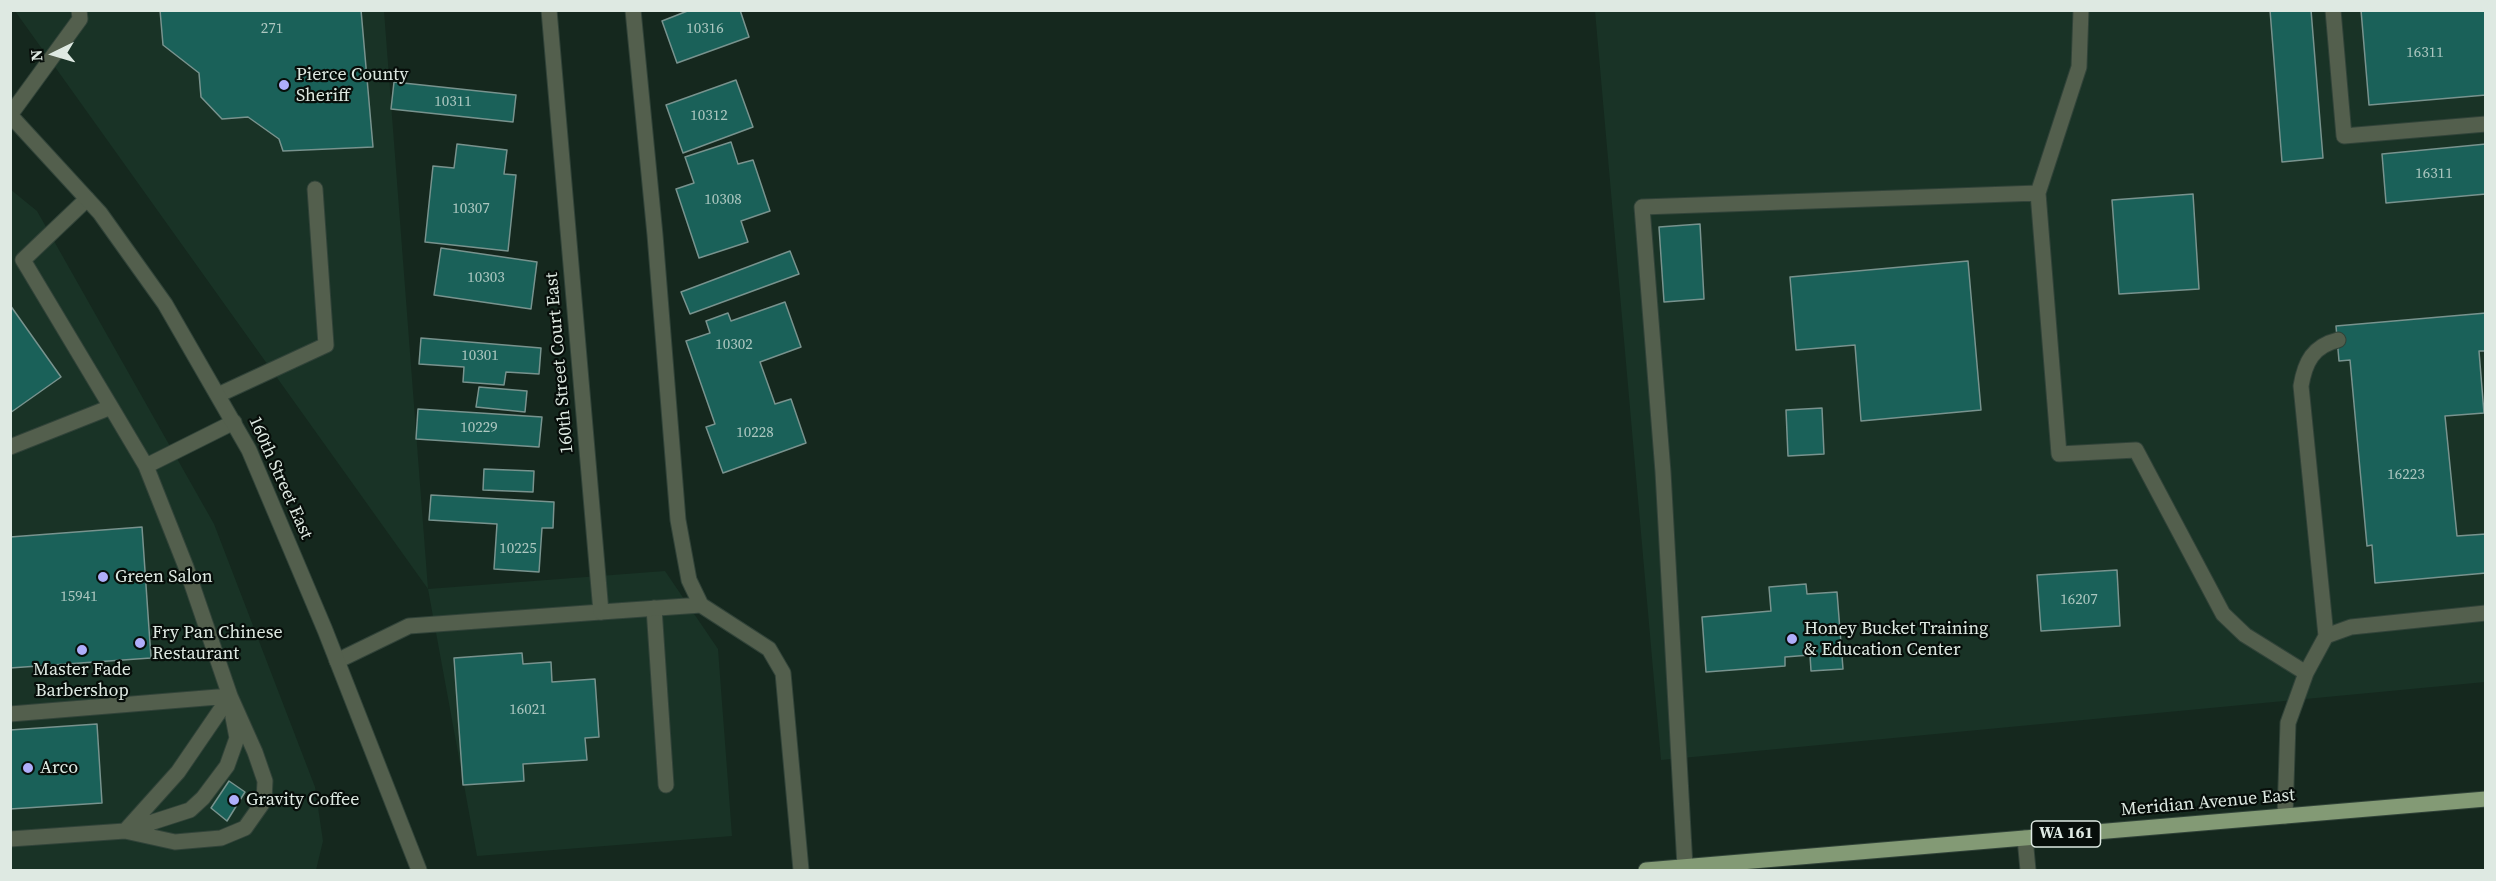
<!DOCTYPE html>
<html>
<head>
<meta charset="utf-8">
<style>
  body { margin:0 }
  #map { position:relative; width:2496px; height:881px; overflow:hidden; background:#15281e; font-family:"Source Serif 4",serif }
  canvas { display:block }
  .frame { position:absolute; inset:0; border:12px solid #dee9e2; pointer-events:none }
  .north { position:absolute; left:24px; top:24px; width:60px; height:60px; -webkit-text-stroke:4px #070e0a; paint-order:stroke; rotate:265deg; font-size:16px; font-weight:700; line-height:24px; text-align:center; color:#dee9e2 }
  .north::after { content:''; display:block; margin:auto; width:21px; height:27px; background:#dee9e2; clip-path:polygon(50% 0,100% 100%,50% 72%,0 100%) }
</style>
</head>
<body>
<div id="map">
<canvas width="2496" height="881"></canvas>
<div class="frame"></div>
<div class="north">N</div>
</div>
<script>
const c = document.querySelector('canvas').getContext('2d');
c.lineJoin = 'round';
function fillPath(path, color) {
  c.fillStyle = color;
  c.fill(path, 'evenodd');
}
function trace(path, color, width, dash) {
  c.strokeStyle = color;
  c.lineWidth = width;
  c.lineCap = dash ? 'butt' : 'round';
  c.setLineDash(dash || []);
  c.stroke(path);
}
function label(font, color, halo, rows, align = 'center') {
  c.font = font + ' "Source Serif 4",serif';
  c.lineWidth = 4.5;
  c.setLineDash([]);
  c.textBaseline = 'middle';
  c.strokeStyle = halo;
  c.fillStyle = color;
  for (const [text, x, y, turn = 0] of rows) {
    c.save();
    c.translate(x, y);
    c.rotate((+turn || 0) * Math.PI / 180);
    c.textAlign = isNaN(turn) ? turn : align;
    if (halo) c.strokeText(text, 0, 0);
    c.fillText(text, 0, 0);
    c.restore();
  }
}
fillPath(new Path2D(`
  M 15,11 L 384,11 L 428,589 L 665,571 L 718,649 L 732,836 L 477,856 L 428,589 Z
  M 1595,11 L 2485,11 L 2485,682 L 1661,760 Z
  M 10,189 L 37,211 L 214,524 L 315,787 L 323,841 L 316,870 L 11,870 Z`), '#193326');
const building = new Path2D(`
  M 160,10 L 361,10 L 373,147 L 283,151 L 279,139 L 248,117 L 222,119 L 201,97 L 199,73 L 163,45 Z
  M 690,10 L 740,10 L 749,37 L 677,63 L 662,21 Z
  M 2270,10 L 2311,10 L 2323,158 L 2282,162 Z
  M 2361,10 L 2486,10 L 2486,95 L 2369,105 Z
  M 736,80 L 753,127 L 683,153 L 666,105 Z
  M 394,82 L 516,95 L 513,122 L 391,109 Z
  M 731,142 L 738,164 L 753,160 L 770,211 L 741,221 L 748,242 L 699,258 L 676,189 L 694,183 L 685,157 Z
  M 457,144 L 507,150 L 504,174 L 516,175 L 508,251 L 425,242 L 433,166 L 454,168 Z
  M 2486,144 L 2486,194 L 2386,203 L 2382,154 Z
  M 2193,194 L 2199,289 L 2119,294 L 2112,200 Z
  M 1700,224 L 1704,299 L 1664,302 L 1659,227 Z
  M 441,248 L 537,262 L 531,309 L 434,295 Z
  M 790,251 L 799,274 L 690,314 L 681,292 Z
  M 1968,261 L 1981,410 L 1861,421 L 1855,345 L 1796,350 L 1790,277 Z
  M 785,302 L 801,347 L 760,362 L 775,404 L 791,399 L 806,443 L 723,473 L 706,427 L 715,424 L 686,341 L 710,333 L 706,321 L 728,313 L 731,321 Z
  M 10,305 L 61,377 L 10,413 Z
  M 2486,313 L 2486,351 L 2479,351 L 2484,413 L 2445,416 L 2457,536 L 2486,534 L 2486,573 L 2375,583 L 2372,545 L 2367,546 L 2350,360 L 2339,361 L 2336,326 Z
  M 421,338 L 541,348 L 539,374 L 506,372 L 504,385 L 463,382 L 464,367 L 419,364 Z
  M 479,387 L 527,391 L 525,412 L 476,407 Z
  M 1822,408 L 1824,454 L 1788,456 L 1786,410 Z
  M 418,409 L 542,417 L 539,447 L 416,439 Z
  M 484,469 L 534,471 L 533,492 L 483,490 Z
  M 431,495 L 554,502 L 553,528 L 542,528 L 539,572 L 494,569 L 497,524 L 429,520 Z
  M 142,527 L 151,658 L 10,668 L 10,537 Z
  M 2117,570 L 2120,626 L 2041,631 L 2037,575 Z
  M 1806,584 L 1807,594 L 1837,592 L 1843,669 L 1811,671 L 1810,655 L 1785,657 L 1785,666 L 1706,672 L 1702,617 L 1771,611 L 1769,587 Z
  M 522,653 L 523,664 L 551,662 L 552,682 L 595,679 L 599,737 L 585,738 L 587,760 L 523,764 L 524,781 L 463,785 L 454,658 Z
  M 97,724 L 102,803 L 10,809 L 10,730 Z
  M 229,781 L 245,792 L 227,821 L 211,808 Z`);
fillPath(building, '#1a6159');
trace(building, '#78938e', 1.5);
const service = new Path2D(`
  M 2081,10 L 2079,67 L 2038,193 L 2059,454 L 2136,450 L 2223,614 L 2245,635 L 2306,673
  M 2333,10 L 2344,136 L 2486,124
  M 10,115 L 80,19 L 79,10
  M 87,199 L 23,260 L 111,407
  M 218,395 L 326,345 L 315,189
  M 10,447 L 111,407 L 146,466 L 186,567 L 230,696 L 255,752 L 265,781 L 264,801 L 245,828 L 221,838 L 175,842 L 125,831
  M 146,466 L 234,422
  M 654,608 L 666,785
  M 2326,636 L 2301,386 C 2305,362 2313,346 2338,340
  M 337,661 L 409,626 L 601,612
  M 10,714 L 230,696
  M 2285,816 L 2288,723 L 2306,673 L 2326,636 L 2351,627 L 2486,613
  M 128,830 L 190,810 L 203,798 L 227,766 L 237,738 L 233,717
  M 10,839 L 125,831 L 178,772 L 230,696
  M 1685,867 L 1663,472 L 1642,207 L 2038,193`);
const minor = new Path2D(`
  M 549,10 L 601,612 L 701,605
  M 633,10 L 655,235 L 678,520 L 689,580 L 701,605 L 769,649 L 783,673 L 801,870
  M 2025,838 L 2028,870`);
const tertiary = new Path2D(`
  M 10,115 L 100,213 L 165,304 L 249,450 L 325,630 L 419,870`);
const primary = new Path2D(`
  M 1646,870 L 2486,799`);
trace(service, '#314339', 17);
trace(minor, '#314339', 17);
trace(tertiary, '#314339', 17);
trace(primary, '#314339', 17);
trace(service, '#535f4d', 15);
trace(minor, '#535f4d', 15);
trace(tertiary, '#535f4d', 15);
trace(primary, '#839a75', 15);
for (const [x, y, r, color] of [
  [284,85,6,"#afaefa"],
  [103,577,6,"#afaefa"],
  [1792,639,6,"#afaefa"],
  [140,643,6,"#afaefa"],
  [82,650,6,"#afaefa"],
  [28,768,6,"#afaefa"],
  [234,800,6,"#afaefa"]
]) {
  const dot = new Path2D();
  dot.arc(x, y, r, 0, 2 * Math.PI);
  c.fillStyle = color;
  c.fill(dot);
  trace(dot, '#070e0a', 2);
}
label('15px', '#adc7c0', null, [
  ["271",272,29],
  ["10316",705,29],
  ["16311",2425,53],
  ["10311",453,102],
  ["10312",709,116],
  ["16311",2434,174],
  ["10308",723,200],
  ["10307",471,209],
  ["10303",486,278],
  ["10302",734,345],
  ["10301",480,356],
  ["10229",479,428],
  ["10228",755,433],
  ["16223",2406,475],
  ["10225",518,549],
  ["15941",79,597],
  ["16207",2079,600],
  ["16021",528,710]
]);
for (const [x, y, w] of [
  [2066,834,69]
]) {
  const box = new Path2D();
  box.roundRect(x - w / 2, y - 13, w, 26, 4.5);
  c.fillStyle = '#070e0a';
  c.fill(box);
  trace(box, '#dee9e2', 1.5);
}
label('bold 16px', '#dee9e2', null, [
  ["WA 161",2066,834]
]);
label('18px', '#dee9e2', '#070e0a', [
  ["Pierce County",296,75],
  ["Sheriff",296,96],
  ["Green Salon",115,577],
  ["Honey Bucket Training",1804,629],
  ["& Education Center",1804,650],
  ["Fry Pan Chinese",152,633],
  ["Restaurant",152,654],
  ["Master Fade",82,670,"center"],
  ["Barbershop",82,691,"center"],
  ["Arco",40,768],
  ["Gravity Coffee",246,800]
], 'left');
label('18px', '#dee9e2', '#070e0a', [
  ["160th Street Court East",560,363,-95],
  ["160th Street East",280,478,66],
  ["Meridian Avenue East",2208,803,-5]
]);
</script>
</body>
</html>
